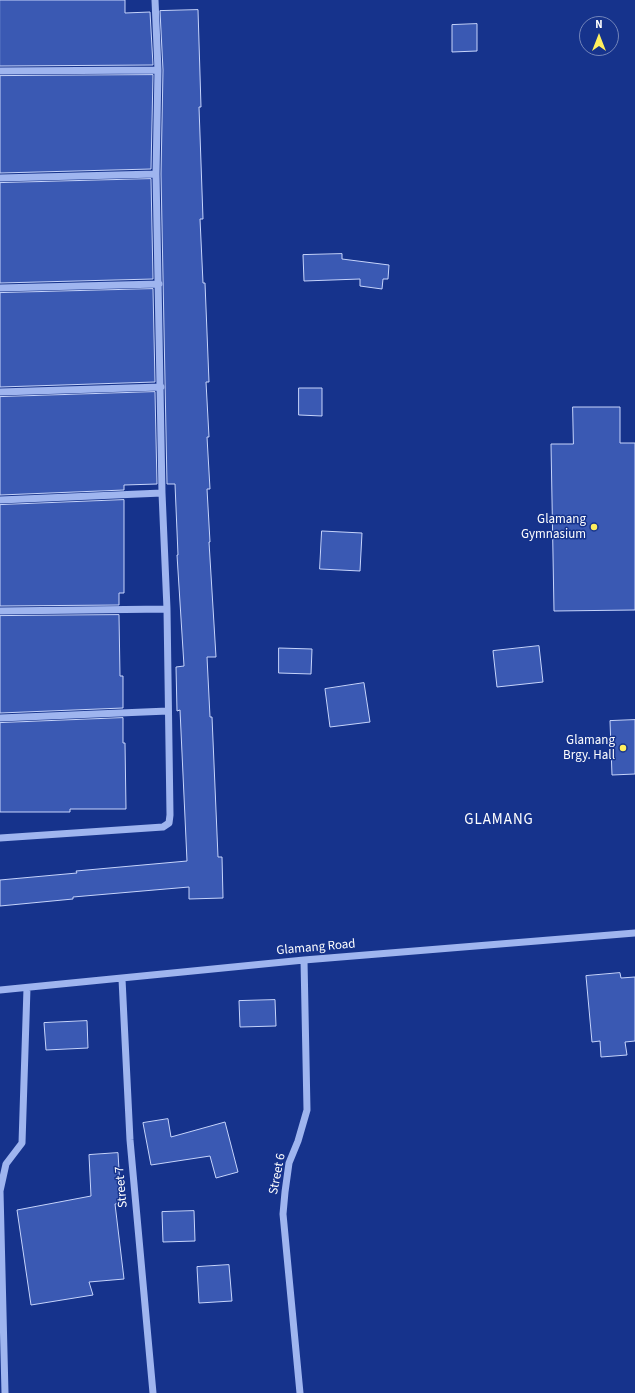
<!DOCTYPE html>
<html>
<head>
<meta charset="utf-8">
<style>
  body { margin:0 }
  #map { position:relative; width:635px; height:1393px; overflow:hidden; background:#16338c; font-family:"Source Sans 3",sans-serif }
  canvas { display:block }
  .north { position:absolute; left:579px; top:16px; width:40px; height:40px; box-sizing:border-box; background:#16338c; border:1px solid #7385ba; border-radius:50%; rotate:0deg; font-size:11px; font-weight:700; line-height:16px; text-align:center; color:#fff }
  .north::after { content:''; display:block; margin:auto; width:14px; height:18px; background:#ffef5e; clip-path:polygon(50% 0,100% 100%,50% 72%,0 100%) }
</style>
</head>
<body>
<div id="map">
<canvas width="635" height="1393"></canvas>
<div class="north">N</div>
</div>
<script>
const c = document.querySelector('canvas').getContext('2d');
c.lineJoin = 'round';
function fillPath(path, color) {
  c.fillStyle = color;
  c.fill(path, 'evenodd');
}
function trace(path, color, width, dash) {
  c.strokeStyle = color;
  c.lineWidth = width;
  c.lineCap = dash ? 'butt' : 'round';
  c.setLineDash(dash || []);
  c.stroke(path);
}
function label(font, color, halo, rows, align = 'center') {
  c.font = font + ' "Source Sans 3",sans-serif';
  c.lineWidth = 3;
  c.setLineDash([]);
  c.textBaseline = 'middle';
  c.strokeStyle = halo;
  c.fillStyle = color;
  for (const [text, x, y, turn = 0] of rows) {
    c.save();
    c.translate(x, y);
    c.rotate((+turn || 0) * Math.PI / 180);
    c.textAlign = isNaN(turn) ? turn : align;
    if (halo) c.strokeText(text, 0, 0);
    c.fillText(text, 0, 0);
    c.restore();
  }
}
const building = new Path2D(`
  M 0,0 L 125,0 L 125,13 L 150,12 L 153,65 L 0,66 Z
  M 198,10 L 201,107 L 199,107 L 203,219 L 200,219 L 203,283 L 205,283 L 209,382 L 206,382 L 209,437 L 207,437 L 210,489 L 207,489 L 210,542 L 209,542 L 216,657 L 207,657 L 210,717 L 212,717 L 218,857 L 222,857 L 223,898 L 189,899 L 189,887 L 73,897 L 73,899 L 0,906 L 0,880 L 77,873 L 76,871 L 187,861 L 180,710 L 177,711 L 176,667 L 184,666 L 177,555 L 178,555 L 175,484 L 167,484 L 161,174 L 163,70 L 160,11 Z
  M 477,24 L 477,51 L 452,52 L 452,25 Z
  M 153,75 L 151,169 L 0,173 L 0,76 Z
  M 151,179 L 153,279 L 0,283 L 0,183 Z
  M 342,254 L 342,259 L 389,265 L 388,279 L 383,279 L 382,289 L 360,286 L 360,279 L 304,281 L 303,255 Z
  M 153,289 L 155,382 L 0,387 L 0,293 Z
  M 299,388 L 322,388 L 322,416 L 299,415 Z
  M 155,392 L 157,484 L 124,485 L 124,490 L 0,495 L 0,397 Z
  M 573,407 L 620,407 L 620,443 L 635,443 L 635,610 L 554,611 L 551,444 L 573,444 Z
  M 124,500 L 124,593 L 119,593 L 119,605 L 0,606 L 0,505 Z
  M 322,531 L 362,533 L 360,571 L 320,569 Z
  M 119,615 L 120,676 L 123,676 L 123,708 L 0,713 L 0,616 Z
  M 539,646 L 543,682 L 497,687 L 493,651 Z
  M 279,648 L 312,649 L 311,674 L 279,673 Z
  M 364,683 L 370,722 L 330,727 L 325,689 Z
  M 123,718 L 123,743 L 125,743 L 126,809 L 70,809 L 70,812 L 0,812 L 0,723 Z
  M 635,720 L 635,774 L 612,775 L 610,721 Z
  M 620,973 L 621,978 L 635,977 L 635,1041 L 625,1042 L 627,1055 L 601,1057 L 600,1041 L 592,1042 L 586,976 Z
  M 275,1000 L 276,1026 L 240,1027 L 239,1001 Z
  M 87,1021 L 88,1048 L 46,1050 L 44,1023 Z
  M 168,1119 L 171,1137 L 225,1122 L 238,1172 L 216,1178 L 210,1156 L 151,1165 L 143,1123 Z
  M 118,1153 L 121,1203 L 115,1204 L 124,1279 L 89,1282 L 93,1295 L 31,1305 L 17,1210 L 91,1196 L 89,1155 Z
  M 194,1211 L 195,1241 L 163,1242 L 162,1212 Z
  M 229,1265 L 232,1301 L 199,1303 L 197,1267 Z`);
fillPath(building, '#3a59b3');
trace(building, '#c6d4fb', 1);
trace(new Path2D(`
  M 0,71 L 158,70
  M 0,178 L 156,174
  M 0,288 L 159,284
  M 0,392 L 161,387
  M 0,500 L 162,493
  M 0,611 L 167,609
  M 0,718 L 168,711
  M 0,838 L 163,827 L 169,823 L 170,815 L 167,609 L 162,493 L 156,174 L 158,70 L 155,0
  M 122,979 L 130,1140 L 153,1393
  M 0,990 L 304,960 L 635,933
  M 5,1393 L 0,1191 L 6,1164 L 22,1143 L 27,988
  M 300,1393 L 283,1214 L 285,1192 L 289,1163 L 298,1141 L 307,1110 L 304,960`), '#9fb5ef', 7);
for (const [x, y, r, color] of [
  [594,527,4,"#ffef5e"],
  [623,748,4,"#ffef5e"]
]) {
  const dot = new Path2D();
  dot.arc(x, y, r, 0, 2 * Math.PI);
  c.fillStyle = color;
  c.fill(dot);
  trace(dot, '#16338c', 1.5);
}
label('13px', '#fff', '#16338c', [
  ["Glamang",586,520],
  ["Gymnasium",586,535],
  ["Glamang",615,741],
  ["Brgy. Hall",615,756]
], 'right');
label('13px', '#fff', '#16338c', [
  ["Glamang Road",316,948,-5],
  ["Street 6",278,1174,-79],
  ["Street 7",122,1187,-95]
]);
c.letterSpacing = '1px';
label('15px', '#fff', '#16338c', [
  ["GLAMANG",499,821]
]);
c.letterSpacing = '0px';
</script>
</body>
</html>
